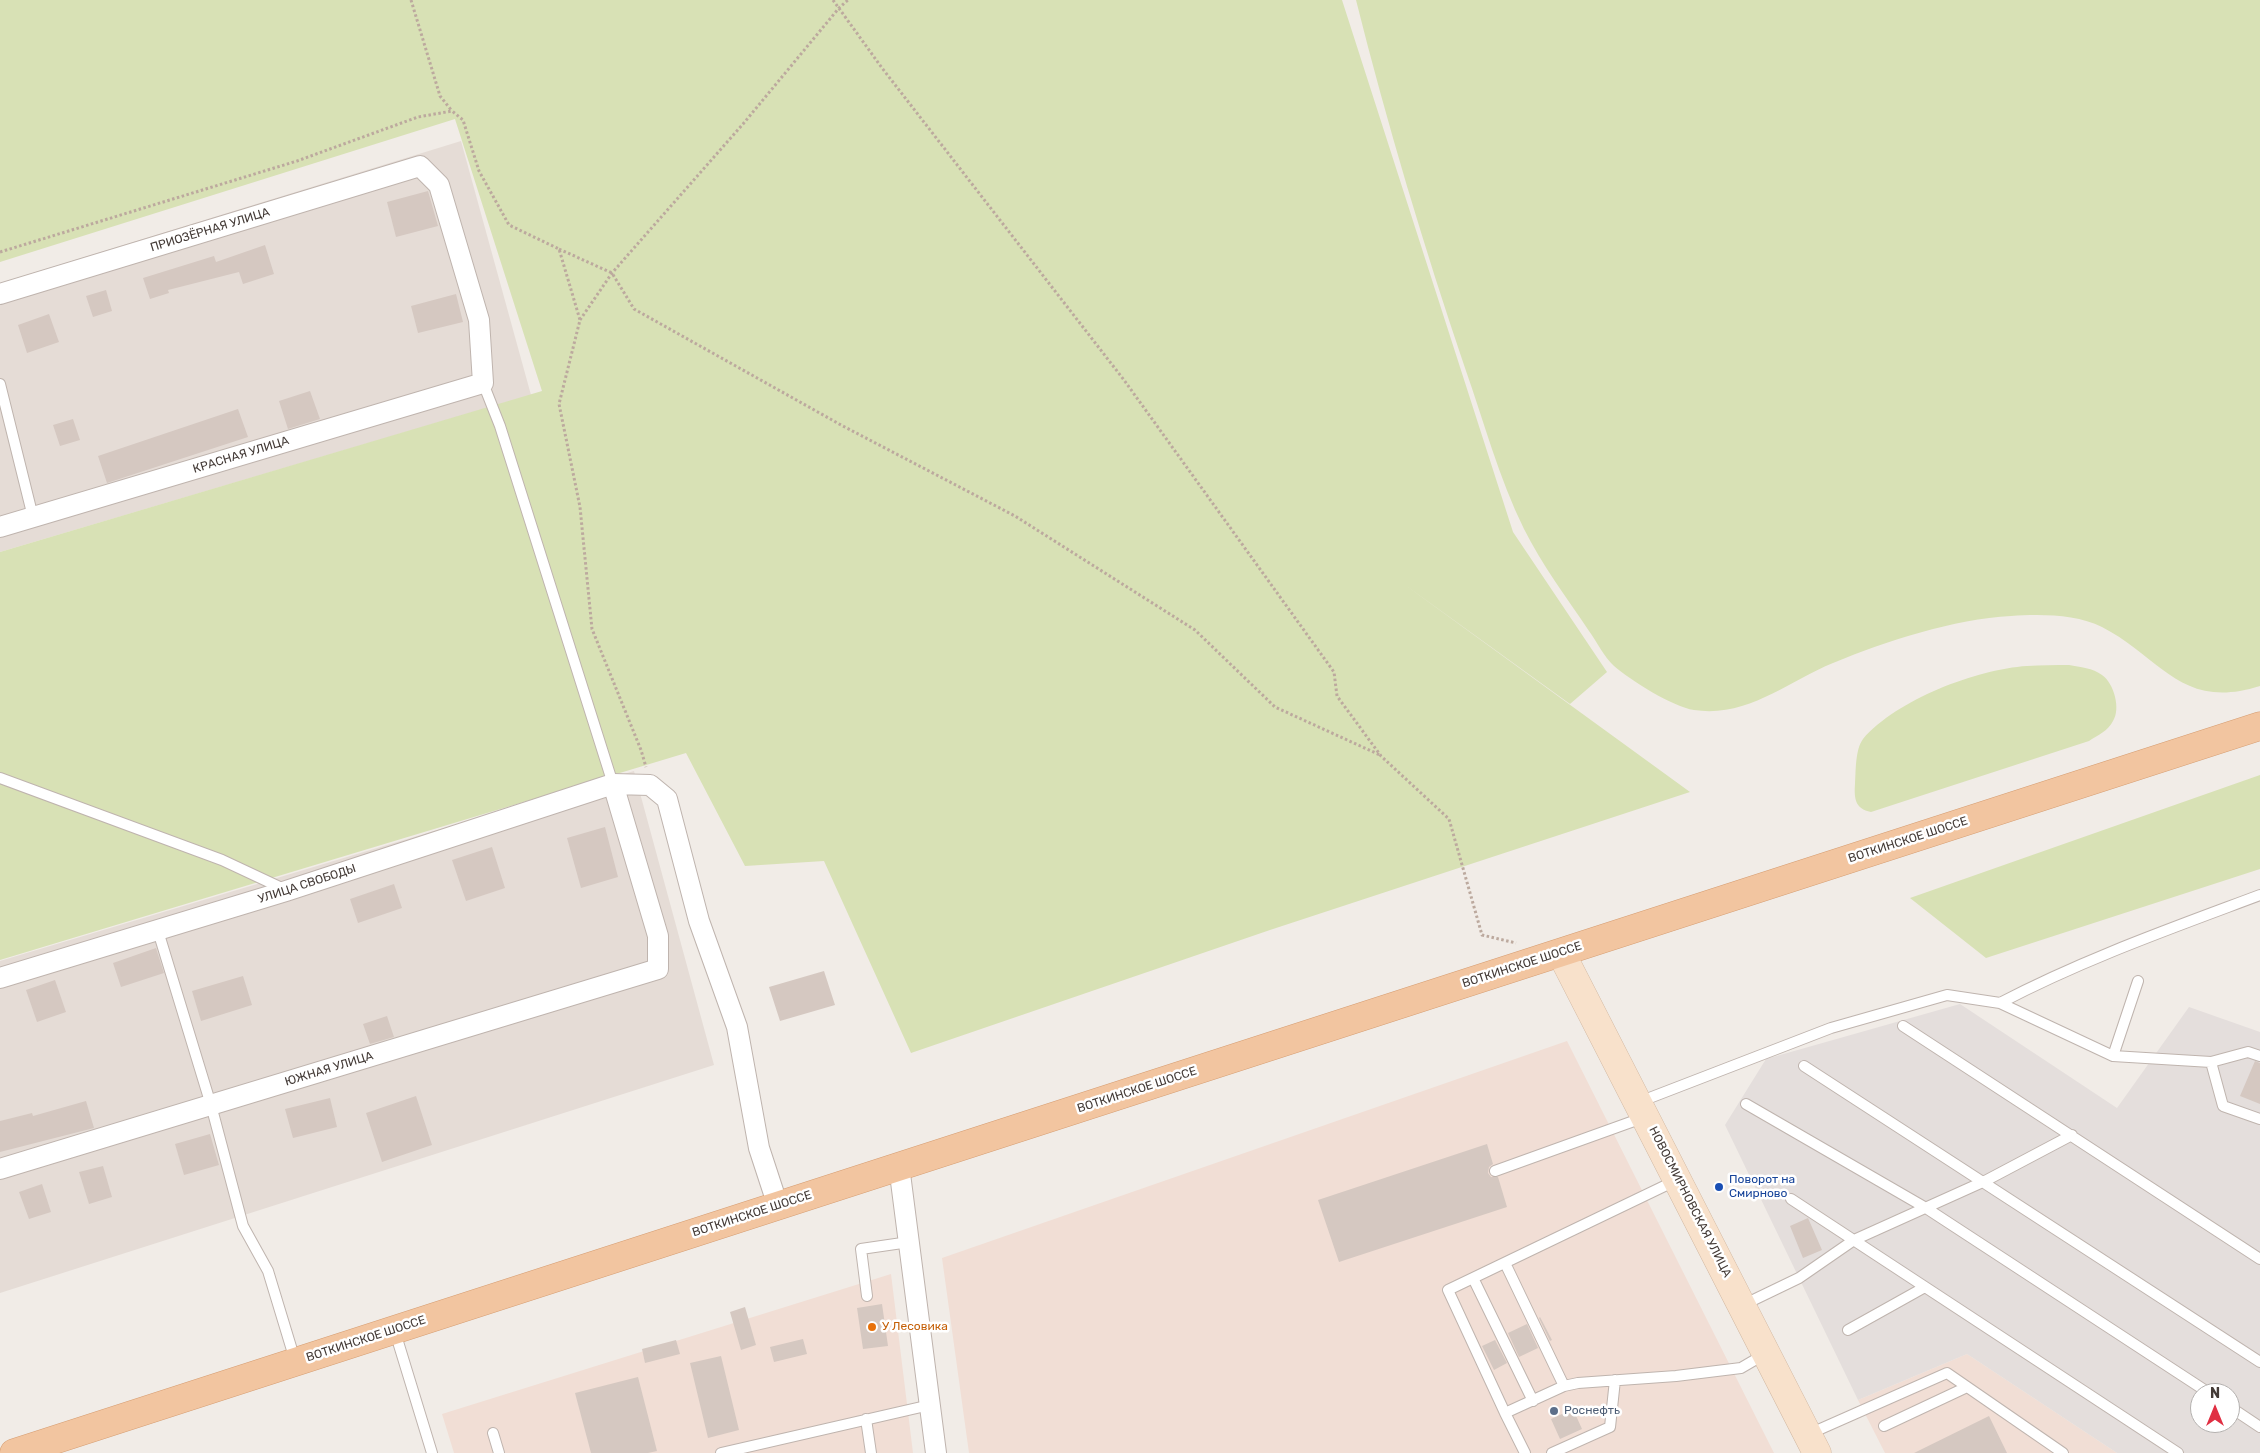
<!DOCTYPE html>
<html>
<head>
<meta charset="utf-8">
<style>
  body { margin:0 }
  #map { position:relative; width:2260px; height:1453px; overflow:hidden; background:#f1ece7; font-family:Rubik,sans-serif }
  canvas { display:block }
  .north { position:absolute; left:2190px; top:1383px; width:50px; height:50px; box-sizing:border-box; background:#fff; border:1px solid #b4b1af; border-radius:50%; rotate:0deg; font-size:14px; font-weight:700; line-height:20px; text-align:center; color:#443b37 }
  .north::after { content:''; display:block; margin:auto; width:18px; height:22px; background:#e02f43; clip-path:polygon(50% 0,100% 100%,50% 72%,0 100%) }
</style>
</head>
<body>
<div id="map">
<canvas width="2260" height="1453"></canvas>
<div class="north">N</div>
</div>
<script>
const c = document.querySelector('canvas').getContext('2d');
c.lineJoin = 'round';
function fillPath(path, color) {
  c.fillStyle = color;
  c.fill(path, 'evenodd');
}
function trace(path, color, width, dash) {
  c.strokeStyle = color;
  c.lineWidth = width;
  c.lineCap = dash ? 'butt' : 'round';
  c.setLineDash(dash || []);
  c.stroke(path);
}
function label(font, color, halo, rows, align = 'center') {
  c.font = font + ' Rubik,sans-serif';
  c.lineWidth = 5;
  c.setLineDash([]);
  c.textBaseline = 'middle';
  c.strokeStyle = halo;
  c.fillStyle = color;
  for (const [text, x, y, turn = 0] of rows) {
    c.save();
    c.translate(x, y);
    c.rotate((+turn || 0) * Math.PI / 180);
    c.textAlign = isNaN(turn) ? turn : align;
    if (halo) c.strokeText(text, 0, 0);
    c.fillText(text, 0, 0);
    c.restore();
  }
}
fillPath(new Path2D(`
  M 461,141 L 531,395 L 0,552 L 0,283 Z
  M 634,771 L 714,1065 L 0,1293 L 0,961 Z`), '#e5dcd6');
fillPath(new Path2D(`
  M 1567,1041 L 1774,1453 L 969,1453 L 942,1258 Z
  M 891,1274 L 913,1453 L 454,1453 L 442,1414 Z
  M 1967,1354 L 2117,1453 L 1885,1453 L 1858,1400 Z`), '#f1ded5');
fillPath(new Path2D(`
  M 1960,1004 L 2117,1108 L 2189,1007 L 2260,1032 L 2260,1453 L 2117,1453 L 1967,1354 L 1858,1400 L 1725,1125 L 1766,1059 ZM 2200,1393 L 2230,1393 L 2230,1423 L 2200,1423 Z`), '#e4dedc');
fillPath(new Path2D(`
  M 0,0 L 1342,0 L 1513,532 L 1607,672 L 1570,704 L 1401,582 L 1690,792 L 1270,930 L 911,1053 L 824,861 L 745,866 L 686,753 L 0,960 L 0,552 L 542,391 L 455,119 L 0,262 Z
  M 1356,0 L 2260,0 L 2260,686 C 2181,711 2162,658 2102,627 C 2076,614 2040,614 2011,616 C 1954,619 1886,641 1833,663 C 1787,682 1747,718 1694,710 C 1673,707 1630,680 1614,666 C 1604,657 1597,642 1589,631 C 1567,598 1542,565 1524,529 C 1499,478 1484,422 1465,368 C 1424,247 1387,124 1356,0 Z
  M 2069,665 C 2080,667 2093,668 2102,675 C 2114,683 2121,709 2113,721 C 2108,731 2098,735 2089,741 L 1871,812 C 1855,809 1854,798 1855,784 C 1856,771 1855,750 1863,739 C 1896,700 1977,669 2027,666 C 2041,665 2055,665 2069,665 Z
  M 2260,775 L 2260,869 L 1986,958 L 1910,898 Z`), '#d8e1b5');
fillPath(new Path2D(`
  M 428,191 L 438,226 L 396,237 L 387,202 Z
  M 265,245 L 274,274 L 243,284 L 239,272 L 168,290 L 169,293 L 150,299 L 143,278 L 214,256 L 216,262 Z
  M 106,290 L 112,311 L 93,317 L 86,296 Z
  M 456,294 L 463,322 L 418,333 L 411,306 Z
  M 49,314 L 59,342 L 27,353 L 18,325 Z
  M 310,391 L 320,419 L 288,429 L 279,401 Z
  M 238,409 L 248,437 L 107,483 L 98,456 Z
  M 73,419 L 80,440 L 60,446 L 53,425 Z
  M 605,827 L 618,877 L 581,888 L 567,838 Z
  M 492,847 L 505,888 L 466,901 L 452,860 Z
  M 394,884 L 402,908 L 358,923 L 350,899 Z
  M 156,948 L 164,973 L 121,987 L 113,963 Z
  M 824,971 L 835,1005 L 780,1021 L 769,987 Z
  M 243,976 L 252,1005 L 201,1021 L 192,991 Z
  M 55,980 L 66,1012 L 37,1022 L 26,990 Z
  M 387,1016 L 394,1037 L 370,1044 L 363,1024 Z
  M 2255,1061 L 2260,1063 L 2260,1104 L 2240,1096 Z
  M 416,1096 L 432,1145 L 382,1162 L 366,1113 Z
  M 330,1098 L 337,1127 L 293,1138 L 285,1109 Z
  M 86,1101 L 94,1128 L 0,1152 L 0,1121 L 32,1113 L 33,1116 Z
  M 210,1134 L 219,1165 L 184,1175 L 175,1144 Z
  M 1487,1144 L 1493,1164 L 1489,1167 L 1488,1173 L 1491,1177 L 1498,1177 L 1507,1207 L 1339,1262 L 1318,1200 Z
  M 103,1166 L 112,1197 L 89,1204 L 79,1172 Z
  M 42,1184 L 51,1212 L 29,1219 L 19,1192 Z
  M 1808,1218 L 1822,1250 L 1803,1258 L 1790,1226 Z
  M 882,1304 L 888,1346 L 863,1349 L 857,1308 Z
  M 745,1307 L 756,1345 L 741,1350 L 730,1312 Z
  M 1540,1317 L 1552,1340 L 1550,1341 L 1539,1318 Z
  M 1527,1324 L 1538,1348 L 1519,1357 L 1508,1333 Z
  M 803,1339 L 807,1354 L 774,1362 L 770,1347 Z
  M 676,1340 L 680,1354 L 645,1363 L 642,1349 Z
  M 1495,1340 L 1507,1363 L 1494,1370 L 1482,1346 Z
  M 721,1356 L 739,1430 L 708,1438 L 690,1363 Z
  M 638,1377 L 657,1451 L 648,1453 L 591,1453 L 575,1393 Z
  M 1573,1409 L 1582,1429 L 1560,1439 L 1551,1419 Z
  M 1989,1416 L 2007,1453 L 1914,1453 Z`), '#d5c8c1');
const lane = new Path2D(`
  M 483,383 L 500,426 L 613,784
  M 0,384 L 33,517
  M 0,778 L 222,860 L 286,890
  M 158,931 L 211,1105 L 243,1226 L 268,1271 L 295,1360
  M 2000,1003 C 2084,959 2172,928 2260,895
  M 1903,1026 L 2260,1259
  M 2113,1056 L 2138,981
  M 2211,1062 L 2223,1106 L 2260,1119
  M 1804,1066 L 2260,1362
  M 1639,1102 L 1831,1028 L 1947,995 L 2000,1003 L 2113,1056 L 2211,1062 L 2248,1052 L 2260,1056
  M 1746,1104 L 1926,1208 L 2209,1393
  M 1495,1171 L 1645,1117
  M 1677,1180 L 1448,1290 L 1505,1413 L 1564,1386 L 1578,1383 L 1676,1376 L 1741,1368 L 1765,1354
  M 1791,1199 L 2178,1453
  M 1505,1263 L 1564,1386
  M 1473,1278 L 1533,1401
  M 867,1296 L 861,1249 L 909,1242
  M 1743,1305 L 1799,1278 L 1854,1240 L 1985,1181 L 2072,1135
  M 1848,1330 L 1925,1287
  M 395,1332 L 432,1453
  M 2230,1407 L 2260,1427
  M 1505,1413 L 1525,1453
  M 866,1419 L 871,1453
  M 1884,1426 L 1967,1387
  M 493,1433 L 499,1453
  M 1809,1434 L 1947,1373 L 2063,1453
  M 721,1453 L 930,1405
  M 1552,1453 L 1610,1427 L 1615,1380`);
const street = new Path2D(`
  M 0,294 L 420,166 L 439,185 L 479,320 L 483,383 L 0,527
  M 0,978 L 286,891 L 613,784 L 650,785 L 667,799 L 699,921 L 737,1027 L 759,1148 L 778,1206
  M 899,1166 L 936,1453
  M 0,1169 L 658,969 L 658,936 L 613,784`);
const secondary = new Path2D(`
  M 1561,953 L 1817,1453`);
const primary = new Path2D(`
  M 14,1453 L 2260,726`);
trace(lane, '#bfb4ae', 12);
trace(street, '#bfb4ae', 22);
trace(secondary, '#cfb59e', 29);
trace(primary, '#d59d72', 29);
trace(new Path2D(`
  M 411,0 L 440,96 L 452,111
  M 833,0 L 882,68 L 1124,380 L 1334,672 L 1337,696 L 1381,756 L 1449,819 L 1482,935 L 1516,943
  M 559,249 L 612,273 L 634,309 L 841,425 L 1015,516 L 1195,630 L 1275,707 L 1380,755
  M 0,252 L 297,161 L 418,117 L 452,111 L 463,120 L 479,171 L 509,225 L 559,249 L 580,320 L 559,404 L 580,507 L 592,629 L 641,750 L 646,767
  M 580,320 L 612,273 L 743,124 L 839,8 L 848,0`), '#bca99e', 3, [2.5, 2.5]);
trace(lane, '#fff', 10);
trace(street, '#fff', 20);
trace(secondary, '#f8e1cb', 28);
trace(primary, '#f2c5a0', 28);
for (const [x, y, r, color] of [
  [1719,1187,5,"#1a4fb4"],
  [872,1327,5,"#e8710a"],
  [1554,1411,5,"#5c6f8a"]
]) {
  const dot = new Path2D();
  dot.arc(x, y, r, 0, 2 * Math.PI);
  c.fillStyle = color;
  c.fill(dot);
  trace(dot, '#fff', 2);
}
label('12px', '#443b37', '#fff', [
  ["ПРИОЗЁРНАЯ УЛИЦА",210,230,-17],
  ["КРАСНАЯ УЛИЦА",241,455,-17],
  ["ВОТКИНСКОЕ ШОССЕ",1908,840,-18],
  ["УЛИЦА СВОБОДЫ",307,884,-18],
  ["ВОТКИНСКОЕ ШОССЕ",1522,965,-18],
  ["ЮЖНАЯ УЛИЦА",329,1069,-17],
  ["ВОТКИНСКОЕ ШОССЕ",1137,1090,-18],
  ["НОВОСМИРНОВСКАЯ УЛИЦА",1690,1202,63],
  ["ВОТКИНСКОЕ ШОССЕ",752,1214,-18],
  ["ВОТКИНСКОЕ ШОССЕ",366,1339,-18]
]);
label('12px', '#164399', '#fff', [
  ["Поворот на",1729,1180],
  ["Смирново",1729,1194]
], 'left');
label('12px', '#c56008', '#fff', [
  ["У Лесовика",882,1327]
], 'left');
label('12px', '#4e5e75', '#fff', [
  ["Роснефть",1564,1411]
], 'left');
</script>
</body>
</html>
